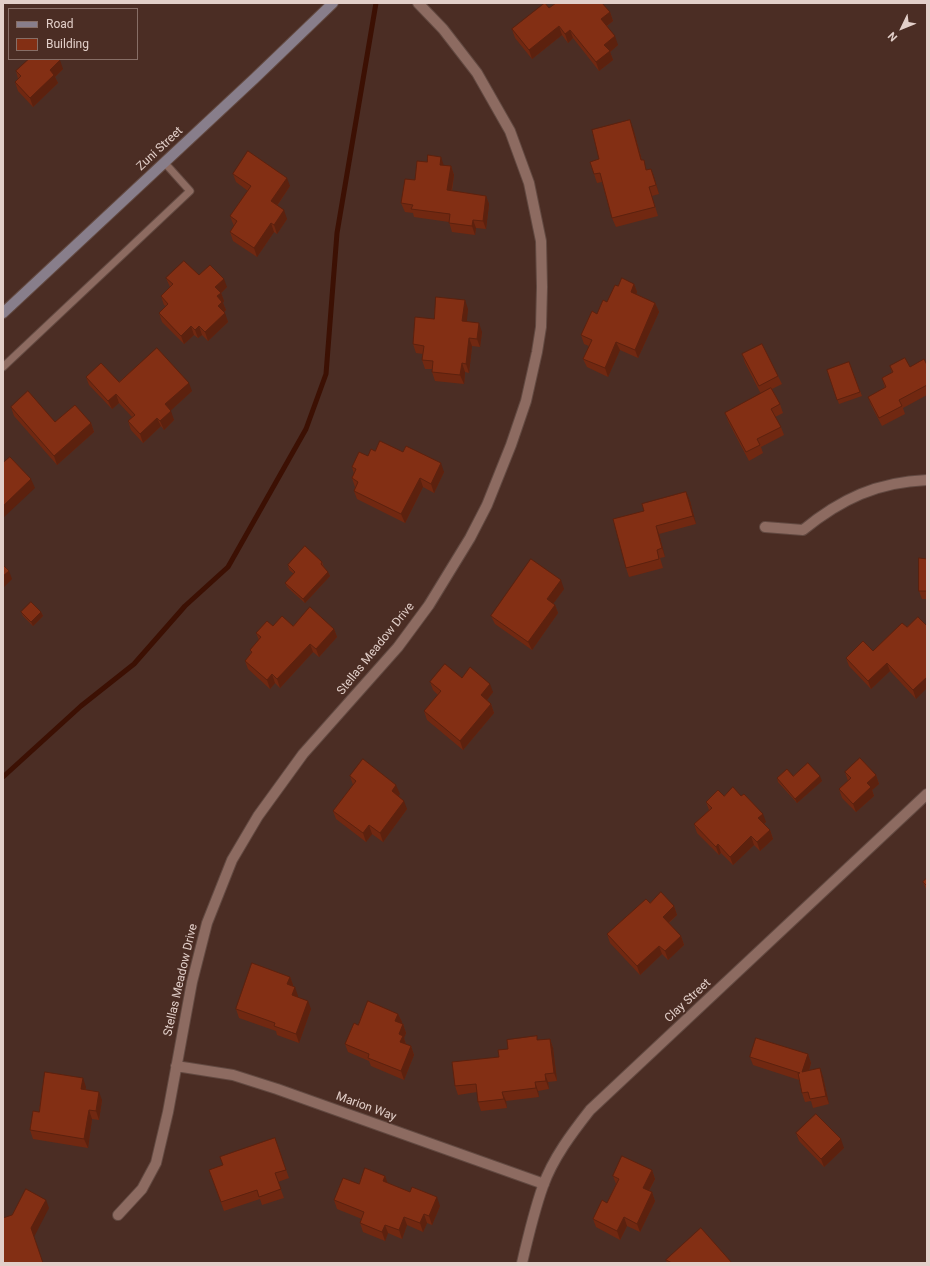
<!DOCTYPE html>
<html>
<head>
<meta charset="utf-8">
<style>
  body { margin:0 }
  #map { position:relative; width:930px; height:1266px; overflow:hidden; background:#4b2d24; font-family:Roboto,sans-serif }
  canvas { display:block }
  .frame { position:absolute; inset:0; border:4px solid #e2cfc9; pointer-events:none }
  .legend { position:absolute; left:8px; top:8px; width:130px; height:52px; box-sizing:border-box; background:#4b2d24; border:1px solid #876e66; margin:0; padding:5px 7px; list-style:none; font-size:12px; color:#e2cfc9 }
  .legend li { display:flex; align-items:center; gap:8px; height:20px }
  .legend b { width:20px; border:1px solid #876e66 }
  .north { position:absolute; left:882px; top:8px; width:40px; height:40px; -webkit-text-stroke:3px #4b2d24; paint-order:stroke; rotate:227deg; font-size:11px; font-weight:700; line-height:16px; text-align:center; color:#e2cfc9 }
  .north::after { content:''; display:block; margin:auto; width:14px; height:18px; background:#e2cfc9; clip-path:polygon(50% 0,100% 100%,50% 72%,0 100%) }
</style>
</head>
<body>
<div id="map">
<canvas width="930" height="1266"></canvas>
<div class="frame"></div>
<ul class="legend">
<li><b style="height:5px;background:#887e8b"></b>Road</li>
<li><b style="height:11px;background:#832f14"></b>Building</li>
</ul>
<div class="north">N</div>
</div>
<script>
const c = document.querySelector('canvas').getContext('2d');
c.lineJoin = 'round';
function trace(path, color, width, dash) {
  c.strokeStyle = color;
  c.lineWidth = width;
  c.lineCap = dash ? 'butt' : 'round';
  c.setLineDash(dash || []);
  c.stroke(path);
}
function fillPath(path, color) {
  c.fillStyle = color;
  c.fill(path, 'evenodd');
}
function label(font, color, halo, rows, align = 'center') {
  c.font = font + ' Roboto,sans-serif';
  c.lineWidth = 3.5;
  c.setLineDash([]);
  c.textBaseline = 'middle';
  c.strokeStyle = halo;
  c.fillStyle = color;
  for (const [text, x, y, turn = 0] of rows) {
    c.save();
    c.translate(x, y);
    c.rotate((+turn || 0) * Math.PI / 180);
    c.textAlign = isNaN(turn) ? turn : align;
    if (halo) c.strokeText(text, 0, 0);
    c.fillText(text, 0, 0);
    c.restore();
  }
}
trace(new Path2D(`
  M 3,777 L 81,706 L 134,664 L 185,606 L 228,567 L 306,429 L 326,374 L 337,233 L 376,3`), '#3c1003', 5);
const lane = new Path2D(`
  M 3,367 L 190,191 L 164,162`);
const street = new Path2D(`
  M 765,527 L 803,530 C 841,499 877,482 927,480
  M 176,1066 L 233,1075 L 277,1089 L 544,1184
  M 118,1215 L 142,1189 L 156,1163 L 168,1112 L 192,982 L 207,923 L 232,860 L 258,816 L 303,754 L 398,647 L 429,605 L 470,538 L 487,505 L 511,445 L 526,401 L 537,352 L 541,327 L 542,287 L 541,241 L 529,183 L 510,131 L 477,73 L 443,29 L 418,3
  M 522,1263 C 528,1237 534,1211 543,1186 C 553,1158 572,1133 590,1110 L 927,794`);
const secondary = new Path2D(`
  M 3,313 L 255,78 L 333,3`);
trace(lane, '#624941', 9);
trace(street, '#624941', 12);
trace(secondary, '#624941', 12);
trace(lane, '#8d6b61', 7);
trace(street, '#8d6b61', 10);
trace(secondary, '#887e8b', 10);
fillPath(new Path2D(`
  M 549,8 L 610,12 L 613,21 L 607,26 L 618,45 L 610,52 L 613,60 L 599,71 L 573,38 L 568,43 L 562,35 L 532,59 L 515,38 L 512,29 Z
  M 63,69 L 55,77 L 58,83 L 33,107 L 18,91 L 15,82 L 18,79 L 16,71 Z
  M 633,128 L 642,160 L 647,170 L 651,169 L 654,177 L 659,194 L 652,196 L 658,216 L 616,227 L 612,218 L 602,182 L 597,183 L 594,174 L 599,159 Z
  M 444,165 L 451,166 L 454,175 L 452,191 L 486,196 L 489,204 L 486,229 L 476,228 L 475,235 L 452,232 L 449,222 L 414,217 L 413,213 L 405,212 L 401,203 L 415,180 Z
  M 233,174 L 290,186 L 277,206 L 287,219 L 277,234 L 274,232 L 257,257 L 233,241 L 230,232 L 234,226 L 230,216 L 248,191 L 236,182 Z
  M 199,275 L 227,287 L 221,293 L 224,301 L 223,303 L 226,310 L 224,312 L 228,322 L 208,341 L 202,335 L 198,338 L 194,335 L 184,344 L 162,322 L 159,313 L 166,306 L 164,305 L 161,296 L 170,287 L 166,278 Z
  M 634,284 L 637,292 L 636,294 L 655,303 L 659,312 L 638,358 L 620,350 L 608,377 L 587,367 L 583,359 L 589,346 L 584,344 L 581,335 L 607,302 L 618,286 Z
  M 468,309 L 466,322 L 482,332 L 480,347 L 472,346 L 469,373 L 465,372 L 464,384 L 435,381 L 432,372 L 432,369 L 425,369 L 422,360 L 423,354 L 416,353 L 413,344 L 434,319 Z
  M 742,354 L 778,376 L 782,384 L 772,389 L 780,404 L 783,413 L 775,417 L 781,427 L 784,435 L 761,447 L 763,453 L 749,461 L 728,421 L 725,413 L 761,394 L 745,363 Z
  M 849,362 L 862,396 L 839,404 L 827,370 Z
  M 927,365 L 927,395 L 903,408 L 905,414 L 882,426 L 871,405 L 868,397 L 885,388 L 882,378 L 892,373 L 890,366 L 910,367 Z
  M 86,377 L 119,382 L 192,391 L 170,411 L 174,420 L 164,430 L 161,426 L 143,443 L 131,430 L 128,421 L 132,417 L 119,403 L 112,409 L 89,385 Z
  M 11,407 L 55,422 L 91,423 L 94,432 L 57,465 L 14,416 Z
  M 375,451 L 403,452 L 444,472 L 434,493 L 423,487 L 405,523 L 357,499 L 354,491 L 355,487 L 352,478 L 354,474 L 352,467 Z
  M 686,492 L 690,501 L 696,524 L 659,534 L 665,557 L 660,558 L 663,568 L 629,577 L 626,568 L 644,511 Z
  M 927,559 L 927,599 L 922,599 L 919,591 Z
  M 322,562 L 324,567 L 328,572 L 330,576 L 305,603 L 287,587 L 285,583 L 294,574 L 289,570 L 288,565 Z
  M 564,589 L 553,604 L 555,605 L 558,613 L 532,650 L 495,624 L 491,616 Z
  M 21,612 L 41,612 L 43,616 L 33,626 L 23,616 Z
  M 902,623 L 916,699 L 890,671 L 871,689 L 849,666 L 846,658 L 873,651 Z
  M 273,626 L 293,626 L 334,629 L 337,637 L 319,657 L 313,652 L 280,688 L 275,683 L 270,689 L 248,669 L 245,661 L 251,654 L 250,650 L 259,640 L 256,633 Z
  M 462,678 L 493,692 L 487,700 L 491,704 L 494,713 L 463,750 L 427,720 L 424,711 L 438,695 L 433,690 L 430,682 Z
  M 845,772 L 876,775 L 879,784 L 872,790 L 874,796 L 856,812 L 842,798 L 839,789 L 848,781 Z
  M 350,776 L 400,794 L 398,796 L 407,809 L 383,842 L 372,834 L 366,842 L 336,819 L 333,811 L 353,785 Z
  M 793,776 L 822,781 L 797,803 L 778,782 L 777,778 Z
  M 724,796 L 766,822 L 764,824 L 770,830 L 773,839 L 760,851 L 754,845 L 733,865 L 721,853 L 719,855 L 697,833 L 694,824 L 709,810 L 706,802 Z
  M 927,878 L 927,891 L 923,882 Z
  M 650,903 L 674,906 L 677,915 L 669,923 L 681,936 L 684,945 L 668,960 L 662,954 L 640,975 L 610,943 L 607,934 Z
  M 290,977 L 293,985 L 292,986 L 298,996 L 298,997 L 311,1009 L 299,1043 L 277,1035 L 276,1031 L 239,1018 L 236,1009 Z
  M 398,1014 L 402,1022 L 401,1024 L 403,1024 L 406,1033 L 404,1038 L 406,1044 L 411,1046 L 414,1055 L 404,1080 L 371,1066 L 369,1061 L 348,1052 L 345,1044 L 358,1025 Z
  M 550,1039 L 553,1048 L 557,1081 L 548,1082 L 549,1089 L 538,1091 L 539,1097 L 506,1101 L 507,1108 L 481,1111 L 478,1102 L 477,1092 L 458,1095 L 455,1086 L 499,1057 L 508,1049 L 538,1040 Z
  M 808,1054 L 811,1063 L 809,1071 L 820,1068 L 823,1077 L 829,1104 L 813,1108 L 811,1101 L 805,1102 L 802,1093 L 799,1080 L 753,1065 L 750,1057 Z
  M 86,1087 L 85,1090 L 102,1100 L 99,1120 L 92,1119 L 88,1148 L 33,1139 L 30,1130 L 39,1112 Z
  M 796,1133 L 844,1148 L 824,1167 L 799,1141 Z
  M 275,1138 L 289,1178 L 278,1182 L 284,1198 L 262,1205 L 260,1199 L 224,1211 L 209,1170 L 223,1165 Z
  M 652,1170 L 655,1179 L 649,1191 L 652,1192 L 655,1201 L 640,1232 L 627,1226 L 620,1240 L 596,1227 L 593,1219 L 607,1203 L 616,1184 L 613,1176 Z
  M 385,1176 L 387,1183 L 440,1206 L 432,1225 L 427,1223 L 423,1232 L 407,1225 L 402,1239 L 388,1233 L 385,1241 L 363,1232 L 360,1223 L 362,1219 L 337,1209 L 334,1200 L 359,1184 Z
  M 666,1260 L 732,1263 L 667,1263 Z`), '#712811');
fillPath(new Path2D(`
  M 610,12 L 613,21 L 605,27 L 601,19 Z
  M 559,26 L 562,35 L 532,59 L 529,50 Z
  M 570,30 L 573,38 L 568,43 L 565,34 Z
  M 615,36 L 618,45 L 610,52 L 613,60 L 599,71 L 596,62 L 604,45 Z
  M 60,60 L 63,69 L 55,77 L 58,83 L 33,107 L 30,98 L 50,70 Z
  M 630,120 L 633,128 L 644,169 L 641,160 Z
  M 441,157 L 444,166 L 440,165 Z
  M 451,166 L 454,175 L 450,199 L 447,190 Z
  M 651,169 L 654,177 L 659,194 L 656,185 Z
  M 287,178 L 290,186 L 274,210 L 271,201 Z
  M 486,196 L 489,204 L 486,229 L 483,221 Z
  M 284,210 L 287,219 L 277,234 L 274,225 Z
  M 473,220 L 476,228 L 475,235 L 472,226 Z
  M 271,223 L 274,232 L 257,257 L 254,248 Z
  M 224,279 L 227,287 L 221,293 L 224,301 L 223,303 L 226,310 L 221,315 L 218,306 L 215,287 Z
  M 634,284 L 637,292 L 634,300 L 631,292 Z
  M 465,300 L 468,309 L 466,330 L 462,321 Z
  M 655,303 L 659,312 L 638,358 L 635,350 Z
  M 225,313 L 228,322 L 208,341 L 205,332 Z
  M 479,323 L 482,332 L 480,347 L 477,339 Z
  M 191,326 L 194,335 L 184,344 L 181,336 Z
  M 199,326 L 202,335 L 198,338 L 195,330 Z
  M 469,338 L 472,346 L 469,373 L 466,364 Z
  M 616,342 L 620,350 L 608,377 L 605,368 Z
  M 462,363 L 465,372 L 464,384 L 460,375 Z
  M 189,383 L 192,391 L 168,413 L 165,404 Z
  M 116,394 L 119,403 L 112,409 L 108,401 Z
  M 171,411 L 174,420 L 164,430 L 160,421 Z
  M 157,418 L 161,426 L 143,443 L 140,434 Z
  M 91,423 L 94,432 L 57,465 L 54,456 Z
  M 441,463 L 444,472 L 434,493 L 431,484 Z
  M 420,478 L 423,487 L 405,523 L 401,514 Z
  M 31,479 L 35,488 L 3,518 L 3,506 Z
  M 686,492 L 690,501 L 696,524 L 693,516 Z
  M 656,526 L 659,534 L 665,557 L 662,548 Z
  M 9,571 L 12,579 L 3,588 L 3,576 Z
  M 328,572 L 330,576 L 305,603 L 303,599 Z
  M 561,580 L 564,589 L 550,608 L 547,599 Z
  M 555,605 L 558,613 L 532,650 L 528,642 Z
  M 41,612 L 43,616 L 33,626 L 31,622 Z
  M 334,629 L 337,637 L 319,657 L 316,649 Z
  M 310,644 L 313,652 L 280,688 L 277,679 Z
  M 887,663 L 890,671 L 871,689 L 868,681 Z
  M 272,674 L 275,683 L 270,689 L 267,680 Z
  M 927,677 L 927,688 L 916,699 L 913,690 Z
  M 490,684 L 493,692 L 484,704 L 481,695 Z
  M 491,704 L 494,713 L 463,750 L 460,741 Z
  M 876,775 L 879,784 L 872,790 L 874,796 L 856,812 L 853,804 L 867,783 Z
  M 820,776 L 822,781 L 797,803 L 795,799 Z
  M 396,785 L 400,794 L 395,800 L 392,791 Z
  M 404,801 L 407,809 L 383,842 L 380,833 Z
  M 763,814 L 766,822 L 761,827 L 758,818 Z
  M 369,825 L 372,834 L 366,842 L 363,833 Z
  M 770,830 L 773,839 L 760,851 L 757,842 Z
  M 751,836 L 754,845 L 733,865 L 730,857 Z
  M 718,844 L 721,853 L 719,855 L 716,847 Z
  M 674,906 L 677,915 L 666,925 L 663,917 Z
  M 681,936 L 684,945 L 668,960 L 665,951 Z
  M 659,946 L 662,954 L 640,975 L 637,966 Z
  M 290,977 L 293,985 L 290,993 L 287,984 Z
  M 295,987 L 298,996 L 296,1004 L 292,995 Z
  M 308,1001 L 311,1009 L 299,1043 L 296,1034 Z
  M 398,1014 L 402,1022 L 398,1030 L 395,1021 Z
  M 403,1024 L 406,1033 L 404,1038 L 406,1045 L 400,1042 L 399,1034 Z
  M 550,1039 L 553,1048 L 557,1081 L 554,1073 Z
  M 411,1046 L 414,1055 L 404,1080 L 401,1071 Z
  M 808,1054 L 811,1063 L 806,1081 L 802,1072 Z
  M 820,1068 L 823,1077 L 829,1104 L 826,1096 Z
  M 545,1074 L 548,1082 L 549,1089 L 546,1081 Z
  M 83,1078 L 86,1087 L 84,1097 L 81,1089 Z
  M 535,1082 L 538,1091 L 539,1097 L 536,1088 Z
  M 99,1092 L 102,1100 L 99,1120 L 96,1111 Z
  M 502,1092 L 506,1101 L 507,1108 L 504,1099 Z
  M 89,1110 L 92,1119 L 88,1148 L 84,1139 Z
  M 841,1139 L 844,1148 L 824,1167 L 821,1159 Z
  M 652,1170 L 655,1179 L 646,1196 L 643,1188 Z
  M 385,1176 L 388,1184 L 383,1181 Z
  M 652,1192 L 655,1201 L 640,1232 L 637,1224 Z
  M 437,1197 L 440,1206 L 432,1225 L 429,1216 Z
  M 46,1200 L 49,1208 L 34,1237 L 31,1228 Z
  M 424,1214 L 427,1223 L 423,1232 L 420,1223 Z
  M 404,1217 L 407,1225 L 402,1239 L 399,1230 Z
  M 624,1217 L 627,1226 L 620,1240 L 617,1231 Z
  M 385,1225 L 388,1233 L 385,1241 L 382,1232 Z`), '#5c210e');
const building = new Path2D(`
  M 545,3 L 549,8 L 556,3 L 602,3 L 610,12 L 601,19 L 615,36 L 604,45 L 610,51 L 596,62 L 570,30 L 565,34 L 559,26 L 529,50 L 512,29 Z
  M 29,59 L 59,59 L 60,60 L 50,70 L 54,75 L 30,98 L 15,82 L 21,76 L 16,71 Z
  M 630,120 L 641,160 L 644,160 L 646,170 L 651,169 L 656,185 L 649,187 L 655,207 L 612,218 L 600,173 L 594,174 L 590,162 L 599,159 L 592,130 Z
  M 248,151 L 287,178 L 271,201 L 284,210 L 274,225 L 271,223 L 254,248 L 230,232 L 237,221 L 230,216 L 251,186 L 233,174 Z
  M 428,155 L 441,157 L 440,165 L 451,166 L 447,190 L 486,196 L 483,221 L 473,220 L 472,226 L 449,223 L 450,214 L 411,209 L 413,205 L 401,203 L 405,179 L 415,180 L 417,161 L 427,162 Z
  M 184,261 L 199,275 L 210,265 L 224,279 L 215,287 L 221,293 L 217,296 L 222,302 L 218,306 L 225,313 L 205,332 L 199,326 L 195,330 L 191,326 L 181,336 L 159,313 L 168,304 L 161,296 L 173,284 L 166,278 Z
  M 622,278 L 634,284 L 631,292 L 655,303 L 635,350 L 616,342 L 605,368 L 583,359 L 592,340 L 581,335 L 592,311 L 597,314 L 603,300 L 607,302 L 615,285 L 618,286 Z
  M 436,297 L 465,300 L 462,321 L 479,323 L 477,339 L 469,338 L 466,364 L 462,363 L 460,375 L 432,372 L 433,361 L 422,360 L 424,346 L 413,344 L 415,317 L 434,319 Z
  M 762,344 L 778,376 L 759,386 L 742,354 Z
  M 157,348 L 189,383 L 165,404 L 171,411 L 160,421 L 157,418 L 140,434 L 128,421 L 135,415 L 116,394 L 108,401 L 86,377 L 101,363 L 119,382 Z
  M 905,358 L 910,367 L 924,359 L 927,365 L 927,385 L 899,400 L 902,406 L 879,418 L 868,397 L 886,387 L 882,378 L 893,372 L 890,366 Z
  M 849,362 L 860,392 L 837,400 L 827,370 Z
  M 771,388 L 780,404 L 771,409 L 781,427 L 757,439 L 760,445 L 746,452 L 725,413 Z
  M 28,391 L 55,422 L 75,405 L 91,423 L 54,456 L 11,407 Z
  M 380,441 L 403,452 L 406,446 L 441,463 L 431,484 L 420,478 L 401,514 L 354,491 L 358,482 L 352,478 L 356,469 L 352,467 L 359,452 L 368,456 L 371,449 L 375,451 Z
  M 10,457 L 31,479 L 3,506 L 3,463 Z
  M 686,492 L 693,516 L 656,526 L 662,548 L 657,550 L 659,559 L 626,568 L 613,519 L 644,511 L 642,504 Z
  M 305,546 L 322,562 L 321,564 L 328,572 L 303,599 L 285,583 L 295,572 L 288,565 Z
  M 919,558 L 927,559 L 927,591 L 919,591 Z
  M 531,559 L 561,580 L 547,599 L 555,605 L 528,642 L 491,616 Z
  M 3,565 L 9,571 L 3,576 Z
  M 31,602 L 41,612 L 31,622 L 21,612 Z
  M 310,607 L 334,629 L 316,649 L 310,644 L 277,679 L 272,674 L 267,680 L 245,661 L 252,652 L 250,650 L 261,637 L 256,633 L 267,621 L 273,626 L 282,616 L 293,626 Z
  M 918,617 L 927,626 L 927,677 L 913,690 L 887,663 L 868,681 L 846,658 L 863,641 L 873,651 L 902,623 L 907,627 Z
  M 445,664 L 462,678 L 470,667 L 490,684 L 481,695 L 491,704 L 460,741 L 424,711 L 441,691 L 430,682 Z
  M 860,758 L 876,775 L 867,783 L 871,787 L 853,804 L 839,789 L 851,778 L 845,772 Z
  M 363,759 L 396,785 L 392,791 L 404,801 L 380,833 L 369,825 L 363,833 L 333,811 L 356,781 L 350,776 Z
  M 808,763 L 820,776 L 795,799 L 777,778 L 787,769 L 793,776 Z
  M 733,787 L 741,796 L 744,794 L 763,814 L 758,818 L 770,830 L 757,842 L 751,836 L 730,857 L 718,844 L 716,847 L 694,824 L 712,808 L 706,802 L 718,790 L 724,796 Z
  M 927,878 L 927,886 L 923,882 Z
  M 661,892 L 674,906 L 663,917 L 681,936 L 665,951 L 659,946 L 637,966 L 607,934 L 646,899 L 650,903 Z
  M 252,963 L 290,977 L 287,984 L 295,987 L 292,995 L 308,1001 L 296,1034 L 274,1026 L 275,1023 L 236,1009 Z
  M 368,1001 L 398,1014 L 395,1021 L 403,1024 L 399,1034 L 403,1036 L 400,1042 L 411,1046 L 401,1071 L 368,1058 L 369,1054 L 345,1044 L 354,1023 L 358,1025 Z
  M 537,1036 L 537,1040 L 550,1039 L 554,1073 L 545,1074 L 546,1081 L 535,1082 L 536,1088 L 502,1092 L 504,1099 L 478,1102 L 476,1084 L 455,1086 L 452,1062 L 499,1057 L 498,1050 L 508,1049 L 507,1040 Z
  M 756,1038 L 808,1054 L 802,1072 L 820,1068 L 826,1096 L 810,1099 L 808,1092 L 802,1093 L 798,1073 L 800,1073 L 750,1057 Z
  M 45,1072 L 83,1078 L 81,1089 L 99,1092 L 96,1111 L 89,1110 L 84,1139 L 30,1130 L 33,1111 L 39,1112 Z
  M 816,1114 L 841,1139 L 821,1159 L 796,1133 Z
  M 275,1138 L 286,1170 L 275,1173 L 281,1189 L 259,1197 L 257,1190 L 221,1202 L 209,1170 L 223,1165 L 220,1157 Z
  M 622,1156 L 652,1170 L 643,1188 L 652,1192 L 637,1224 L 624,1217 L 617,1231 L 593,1219 L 602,1200 L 607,1203 L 619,1179 L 613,1176 Z
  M 365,1168 L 385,1176 L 383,1181 L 410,1192 L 412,1187 L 437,1197 L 429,1216 L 424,1214 L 420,1223 L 404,1217 L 399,1230 L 385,1225 L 382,1232 L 360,1223 L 364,1212 L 334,1200 L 343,1178 L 359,1184 Z
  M 26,1189 L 46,1200 L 31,1228 L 43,1263 L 3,1263 L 3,1218 L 12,1215 Z
  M 701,1228 L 732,1263 L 672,1263 L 666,1260 Z`);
fillPath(building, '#832f14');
trace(building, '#5c210e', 1);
label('12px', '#e2cfc9', '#4b2d24', [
  ["Zuni Street",160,149,-43],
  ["Stellas Meadow Drive",376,649,-51],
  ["Stellas Meadow Drive",181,980,-77],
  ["Clay Street",688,1001,-43],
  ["Marion Way",366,1107,20]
]);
</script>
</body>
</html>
